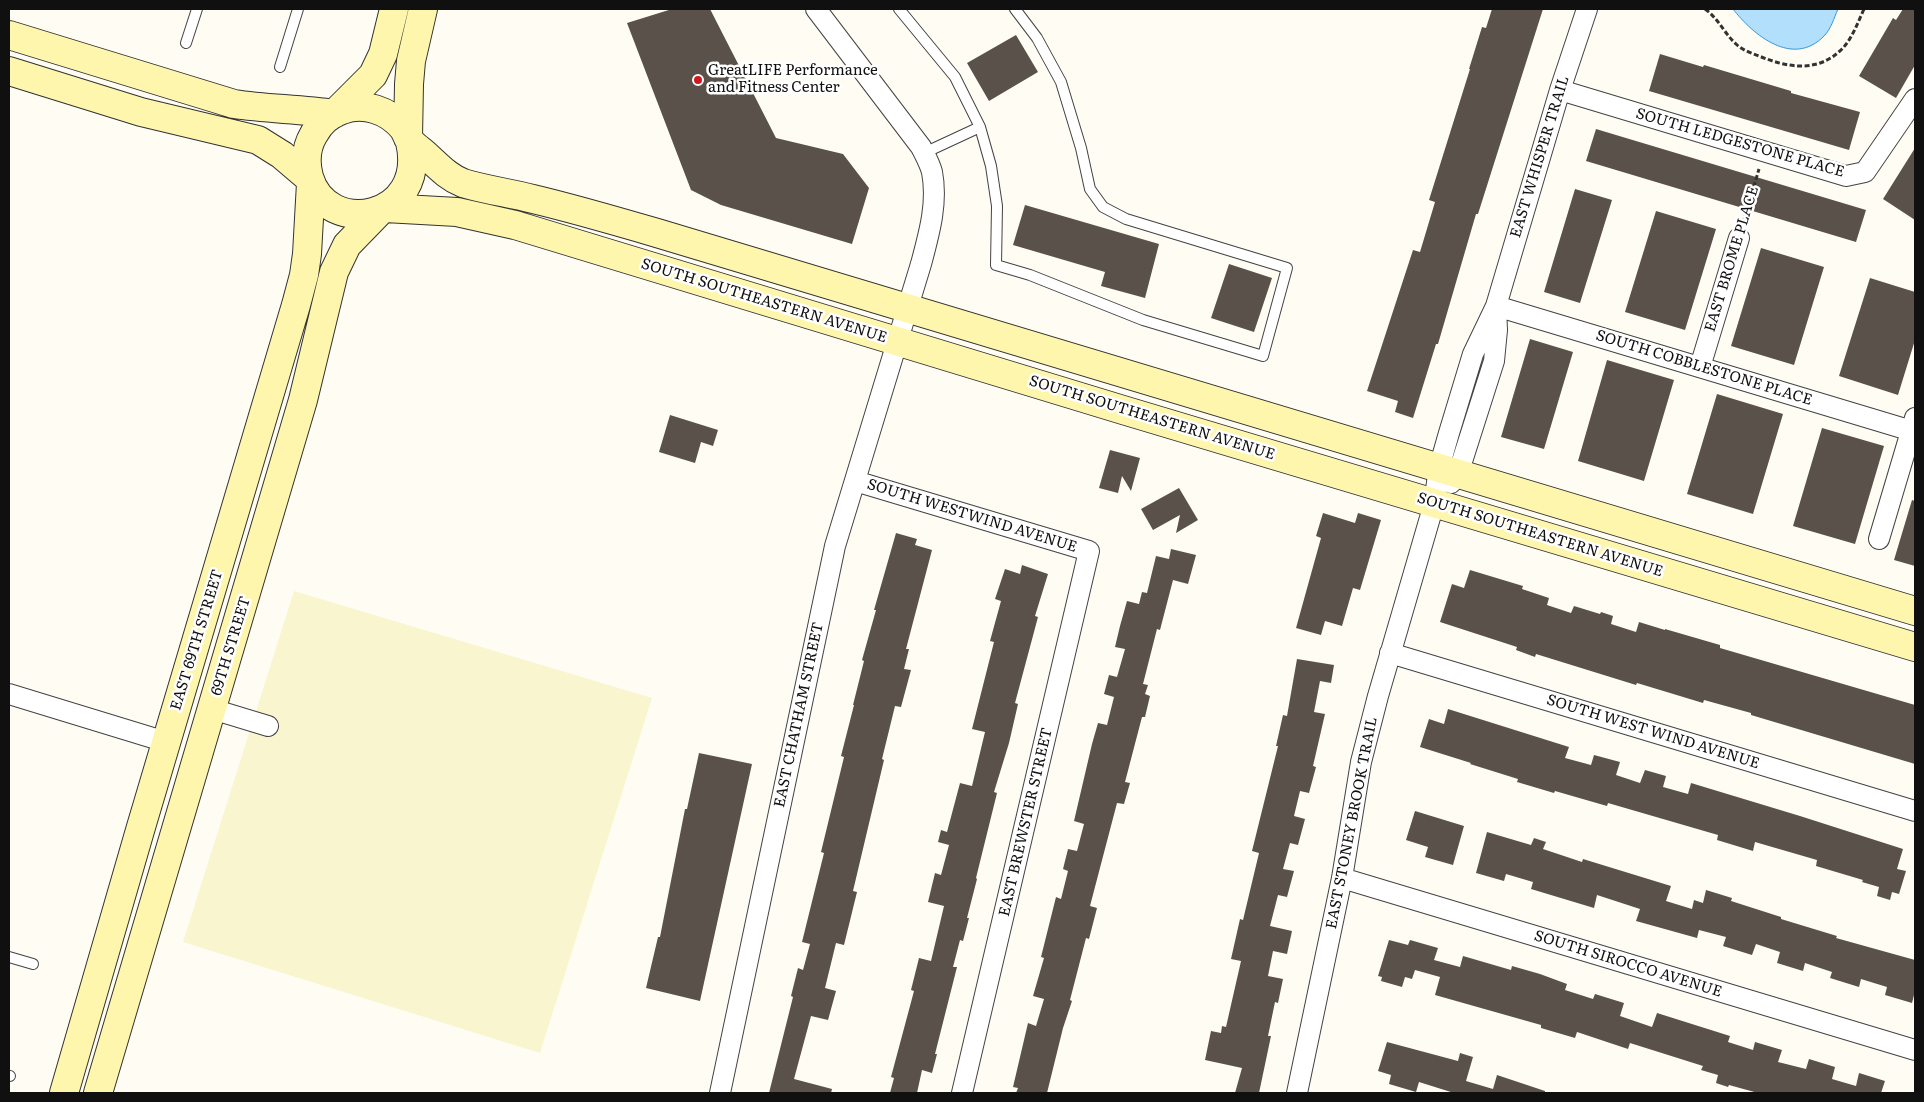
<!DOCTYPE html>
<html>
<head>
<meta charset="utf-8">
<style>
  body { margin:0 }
  #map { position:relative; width:1924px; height:1102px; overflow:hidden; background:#fffdf3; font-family:Literata,serif }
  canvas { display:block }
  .frame { position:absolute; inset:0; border:10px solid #101010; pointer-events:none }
</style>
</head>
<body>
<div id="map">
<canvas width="1924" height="1102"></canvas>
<div class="frame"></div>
</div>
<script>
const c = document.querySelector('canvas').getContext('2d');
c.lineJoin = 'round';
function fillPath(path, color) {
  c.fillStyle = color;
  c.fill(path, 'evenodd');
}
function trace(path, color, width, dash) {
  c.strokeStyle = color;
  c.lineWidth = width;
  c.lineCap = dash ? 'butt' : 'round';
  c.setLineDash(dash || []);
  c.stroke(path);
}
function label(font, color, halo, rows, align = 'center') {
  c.font = font + ' Literata,serif';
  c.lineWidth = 5;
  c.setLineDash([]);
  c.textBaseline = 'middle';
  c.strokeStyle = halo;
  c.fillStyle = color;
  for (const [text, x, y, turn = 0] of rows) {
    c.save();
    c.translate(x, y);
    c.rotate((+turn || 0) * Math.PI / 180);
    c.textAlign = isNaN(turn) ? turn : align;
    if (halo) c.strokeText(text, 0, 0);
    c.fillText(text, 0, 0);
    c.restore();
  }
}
fillPath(new Path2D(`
  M 294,591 L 652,698 L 540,1053 L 183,942 Z`), '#f8f5cf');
const water = new Path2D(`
  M 1733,9 L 1838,9 C 1834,18 1831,29 1824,36 C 1793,68 1753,35 1733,9 Z`);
fillPath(water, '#b2e0fc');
trace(water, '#3298da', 1);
fillPath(new Path2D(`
  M 672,9 L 710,9 L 776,138 L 843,154 L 869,188 L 852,244 L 721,205 L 691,190 L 627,23 Z
  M 1492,9 L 1543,9 L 1478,214 L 1476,214 L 1438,344 L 1436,344 L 1413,418 L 1395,412 L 1398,401 L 1367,391 L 1413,250 L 1420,252 L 1435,202 L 1429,200 L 1470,69 L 1469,69 L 1482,27 L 1486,28 Z
  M 1903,9 L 1915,9 L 1915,65 L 1896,98 L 1859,76 L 1893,18 L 1896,20 Z
  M 1016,35 L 1038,72 L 989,101 L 967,63 Z
  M 1660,54 L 1703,67 L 1704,65 L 1791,91 L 1791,93 L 1860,112 L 1849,150 L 1649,91 Z
  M 1596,129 L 1866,210 L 1856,242 L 1586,161 Z
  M 1915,148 L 1915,220 L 1883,199 Z
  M 1575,189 L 1612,200 L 1580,303 L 1544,292 Z
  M 1025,205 L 1159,244 L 1145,298 L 1101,286 L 1105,272 L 1013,245 Z
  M 1656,211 L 1716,229 L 1685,330 L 1625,312 Z
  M 1761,248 L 1824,267 L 1794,365 L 1731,346 Z
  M 1229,264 L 1272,278 L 1254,332 L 1211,318 Z
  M 1870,278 L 1915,292 L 1915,340 L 1898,395 L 1839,376 Z
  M 1530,339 L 1573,352 L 1544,449 L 1501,437 Z
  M 1607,360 L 1674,380 L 1644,481 L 1578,461 Z
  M 1717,394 L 1783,414 L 1753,514 L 1687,494 Z
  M 670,415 L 718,430 L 713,446 L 701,442 L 695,463 L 659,452 Z
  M 1822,428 L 1884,446 L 1855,544 L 1793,526 Z
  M 1110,450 L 1140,458 L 1131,491 L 1122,476 L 1118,493 L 1099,488 Z
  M 1179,488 L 1198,520 L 1176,533 L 1180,515 L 1153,530 L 1141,509 Z
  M 1912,500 L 1915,501 L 1915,566 L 1894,560 Z
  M 1323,513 L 1355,523 L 1358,513 L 1381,520 L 1360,590 L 1353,588 L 1342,626 L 1325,621 L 1321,635 L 1296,628 L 1321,538 L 1316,536 Z
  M 896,533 L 917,539 L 915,545 L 932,550 L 906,649 L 909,649 L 904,669 L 911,670 L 901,707 L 895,706 L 882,759 L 884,760 L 853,891 L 857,892 L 844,945 L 836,943 L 825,988 L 836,991 L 828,1020 L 811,1016 L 794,1079 L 832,1089 L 831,1093 L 769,1093 L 793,997 L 791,996 L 798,968 L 803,970 L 810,944 L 802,942 L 824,853 L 821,852 L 844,757 L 841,756 L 854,705 L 853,705 L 864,661 L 862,660 L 876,610 L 874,610 Z
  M 1171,549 L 1196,555 L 1188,584 L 1173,580 L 1160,630 L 1157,629 L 1143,684 L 1148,685 L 1145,694 L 1150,696 L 1145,717 L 1142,717 L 1125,782 L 1130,783 L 1124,804 L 1117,803 L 1090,906 L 1097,908 L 1089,939 L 1086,938 L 1070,1000 L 1072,1001 L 1063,1028 L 1047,1093 L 1016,1093 L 1018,1088 L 1013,1087 L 1028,1023 L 1036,1026 L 1044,999 L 1033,996 L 1044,958 L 1041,957 L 1056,897 L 1061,899 L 1068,871 L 1063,869 L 1068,849 L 1077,851 L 1084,824 L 1074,821 L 1092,744 L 1098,723 L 1107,725 L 1114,697 L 1104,694 L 1109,675 L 1117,677 L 1125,649 L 1115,647 L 1120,626 L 1127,601 L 1139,604 L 1142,592 L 1147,593 L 1156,556 L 1169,559 Z
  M 1022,565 L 1048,574 L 1035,616 L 1038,617 L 1015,703 L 1018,704 L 1009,743 L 994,792 L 997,793 L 976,878 L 977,879 L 967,918 L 969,918 L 963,941 L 960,940 L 953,967 L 957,967 L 935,1054 L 937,1054 L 932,1073 L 922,1070 L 917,1093 L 890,1093 L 894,1078 L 891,1077 L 914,991 L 911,990 L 919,958 L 931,961 L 944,906 L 928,902 L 935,873 L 941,875 L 949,845 L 938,842 L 941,830 L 947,832 L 960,783 L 972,786 L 985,732 L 972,729 L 994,642 L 990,641 L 1001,601 L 995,599 L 1005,569 L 1020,574 Z
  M 1470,570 L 1523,586 L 1522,589 L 1549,598 L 1547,605 L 1571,613 L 1574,606 L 1600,614 L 1601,612 L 1613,616 L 1611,624 L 1636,632 L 1639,622 L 1665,630 L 1665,629 L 1720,645 L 1720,648 L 1915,705 L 1915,764 L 1751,715 L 1751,713 L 1704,700 L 1703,703 L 1637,683 L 1636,685 L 1536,654 L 1535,657 L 1516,650 L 1517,647 L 1440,622 L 1452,584 L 1464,588 Z
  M 1297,659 L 1334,665 L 1331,683 L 1320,681 L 1314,712 L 1325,714 L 1313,766 L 1316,767 L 1309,793 L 1300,791 L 1294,816 L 1305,819 L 1298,845 L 1290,843 L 1283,869 L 1294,871 L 1287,897 L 1278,895 L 1270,926 L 1292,931 L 1287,954 L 1273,951 L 1268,976 L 1283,979 L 1278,1003 L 1275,1002 L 1268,1036 L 1271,1036 L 1259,1093 L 1235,1093 L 1242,1068 L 1205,1060 L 1211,1031 L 1221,1033 L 1222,1026 L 1226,1027 L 1241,961 L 1231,959 L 1240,919 L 1243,920 L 1259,853 L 1252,851 L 1278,746 L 1276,746 L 1283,715 L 1287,716 Z
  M 1448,709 L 1569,747 L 1565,758 L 1591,765 L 1594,755 L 1620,762 L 1616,775 L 1640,783 L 1645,770 L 1666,776 L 1663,787 L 1688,794 L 1691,783 L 1800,816 L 1903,849 L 1897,869 L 1906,871 L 1899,894 L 1892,892 L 1890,900 L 1877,896 L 1879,887 L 1862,882 L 1863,880 L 1816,866 L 1817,860 L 1755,842 L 1753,851 L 1717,840 L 1718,835 L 1608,803 L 1607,806 L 1555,791 L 1554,793 L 1517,782 L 1518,779 L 1470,764 L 1471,763 L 1420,747 L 1429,719 L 1444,724 Z
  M 699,753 L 752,764 L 700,1001 L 646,988 L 658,937 L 660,937 L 685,809 L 687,809 Z
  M 1415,811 L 1464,826 L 1453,865 L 1425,857 L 1428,847 L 1406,840 Z
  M 1487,832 L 1531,845 L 1534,838 L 1546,842 L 1543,849 L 1582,862 L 1583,859 L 1671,886 L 1666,901 L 1692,909 L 1694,900 L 1703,903 L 1706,890 L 1732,898 L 1731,901 L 1781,917 L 1781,919 L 1837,936 L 1836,938 L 1915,960 L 1915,991 L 1912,1003 L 1885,995 L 1887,987 L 1861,979 L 1859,987 L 1830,978 L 1832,972 L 1805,963 L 1803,971 L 1777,963 L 1780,952 L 1756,944 L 1752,955 L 1723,946 L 1726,937 L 1699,930 L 1697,938 L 1636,921 L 1640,909 L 1597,895 L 1594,908 L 1531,889 L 1533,882 L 1506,874 L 1504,881 L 1476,873 Z
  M 1389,940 L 1408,945 L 1410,940 L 1438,948 L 1434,960 L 1460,967 L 1463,956 L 1511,970 L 1512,966 L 1540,974 L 1567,984 L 1565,990 L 1593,999 L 1595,994 L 1624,1003 L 1620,1016 L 1652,1027 L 1657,1013 L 1730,1036 L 1728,1042 L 1753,1050 L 1755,1042 L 1782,1050 L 1778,1062 L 1806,1069 L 1809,1059 L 1835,1067 L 1832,1079 L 1856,1086 L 1859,1073 L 1885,1081 L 1881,1093 L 1758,1093 L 1729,1085 L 1728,1087 L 1716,1083 L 1718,1075 L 1701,1070 L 1703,1066 L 1630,1043 L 1628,1049 L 1577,1032 L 1575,1038 L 1541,1028 L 1541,1025 L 1435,995 L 1440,977 L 1415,970 L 1412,979 L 1405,977 L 1402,987 L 1381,981 L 1382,977 L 1378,976 Z
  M 1387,1042 L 1458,1061 L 1460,1053 L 1473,1057 L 1466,1081 L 1493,1089 L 1497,1075 L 1545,1091 L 1545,1093 L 1454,1093 L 1419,1082 L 1416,1092 L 1389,1084 L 1391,1075 L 1378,1071 Z`), '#5a514b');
const lane = new Path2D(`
  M 899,9 L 955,77 L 980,127 L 991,166 L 997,206 L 996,265 L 1030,275 L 1143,320 L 1263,356 L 1287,268 L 1126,219 L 1103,207 L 1090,189 L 1081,148 L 1061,82 L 1037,38 L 1015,9
  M 186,43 L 197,9
  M 280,67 L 298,9
  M 924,153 L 980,127
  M 9,957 L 33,964
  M 9,1076 L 10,1076`);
const street = new Path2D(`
  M 1560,90 L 1846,176 L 1865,172 L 1915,99
  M 1496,306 L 1912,431
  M 1700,367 L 1739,238
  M 855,481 L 1089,551 L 962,1093
  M 1451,483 L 1458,474 L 1494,361 L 1497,330 L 1496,308
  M 1879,539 L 1915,418
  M 1390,653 L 1915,811
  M 9,694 L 166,742
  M 212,709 L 268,726
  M 1342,878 L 1915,1050
  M 720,1093 L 835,546 L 921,264 C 929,234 938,203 932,172 C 930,164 925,155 921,147 L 816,9
  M 1297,1093 L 1342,878 L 1361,762 L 1378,696 L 1434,504 L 1439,468 L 1449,433 L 1473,354 L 1496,306 L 1560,90 L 1587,9`);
const secondary = new Path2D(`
  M 9,35 L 234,104 C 267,109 301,109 334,114
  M 9,71 L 141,112 L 258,140 L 282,155 L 309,178
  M 336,112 L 373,75 L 383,54 L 394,9
  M 408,138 L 409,84 L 411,61 L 423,9
  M 410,142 C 428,220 327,239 309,177 C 305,162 306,147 314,134 C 320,123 330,114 342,110 C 364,102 388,110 403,128 C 406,132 407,137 410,141 C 415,147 422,151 427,156 C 439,167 448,177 463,183 C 486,190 510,193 533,199 C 575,209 616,221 657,233 L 1915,611
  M 385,208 L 457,212 L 515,225 L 1123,410 L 1915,647
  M 64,1093 L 141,827 L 296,305 L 304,275 L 307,254 L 311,183
  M 98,1093 L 303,400 L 334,272 L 347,245 L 381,210`);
trace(lane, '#434343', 12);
trace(street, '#434343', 22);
trace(secondary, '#323232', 30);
trace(new Path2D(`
  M 1705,9 C 1718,18 1724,33 1736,44 C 1742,50 1751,53 1759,56 C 1788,68 1818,73 1842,49 C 1852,39 1858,22 1864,9
  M 1743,223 L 1759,169`), '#323232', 3, [5, 2.5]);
trace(lane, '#fff', 10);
trace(street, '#fff', 20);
trace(secondary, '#fff6ae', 28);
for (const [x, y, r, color] of [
  [698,80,5,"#ce1923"]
]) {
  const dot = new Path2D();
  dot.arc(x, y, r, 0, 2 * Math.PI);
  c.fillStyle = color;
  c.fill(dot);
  trace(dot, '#fff', 2);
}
label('15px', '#101010', '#fff', [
  ["GreatLIFE Performance",708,71],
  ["and Fitness Center",708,88]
], 'left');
label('15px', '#101010', '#fff', [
  ["SOUTH LEDGESTONE PLACE",1740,143,16],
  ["EAST WHISPER TRAIL",1540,157,-73],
  ["EAST BROME PLACE",1732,259,-73],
  ["SOUTH SOUTHEASTERN AVENUE",764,301,17],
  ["SOUTH COBBLESTONE PLACE",1704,368,17],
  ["SOUTH SOUTHEASTERN AVENUE",1152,418,17],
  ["SOUTH WESTWIND AVENUE",972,516,17],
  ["SOUTH SOUTHEASTERN AVENUE",1540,535,17],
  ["EAST 69TH STREET",197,640,-73],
  ["69TH STREET",231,646,-73],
  ["EAST CHATHAM STREET",799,715,-78],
  ["SOUTH WEST WIND AVENUE",1653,732,17],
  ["EAST BREWSTER STREET",1026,822,-77],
  ["EAST STONEY BROOK TRAIL",1352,823,-79],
  ["SOUTH SIROCCO AVENUE",1628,964,17]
]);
</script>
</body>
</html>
